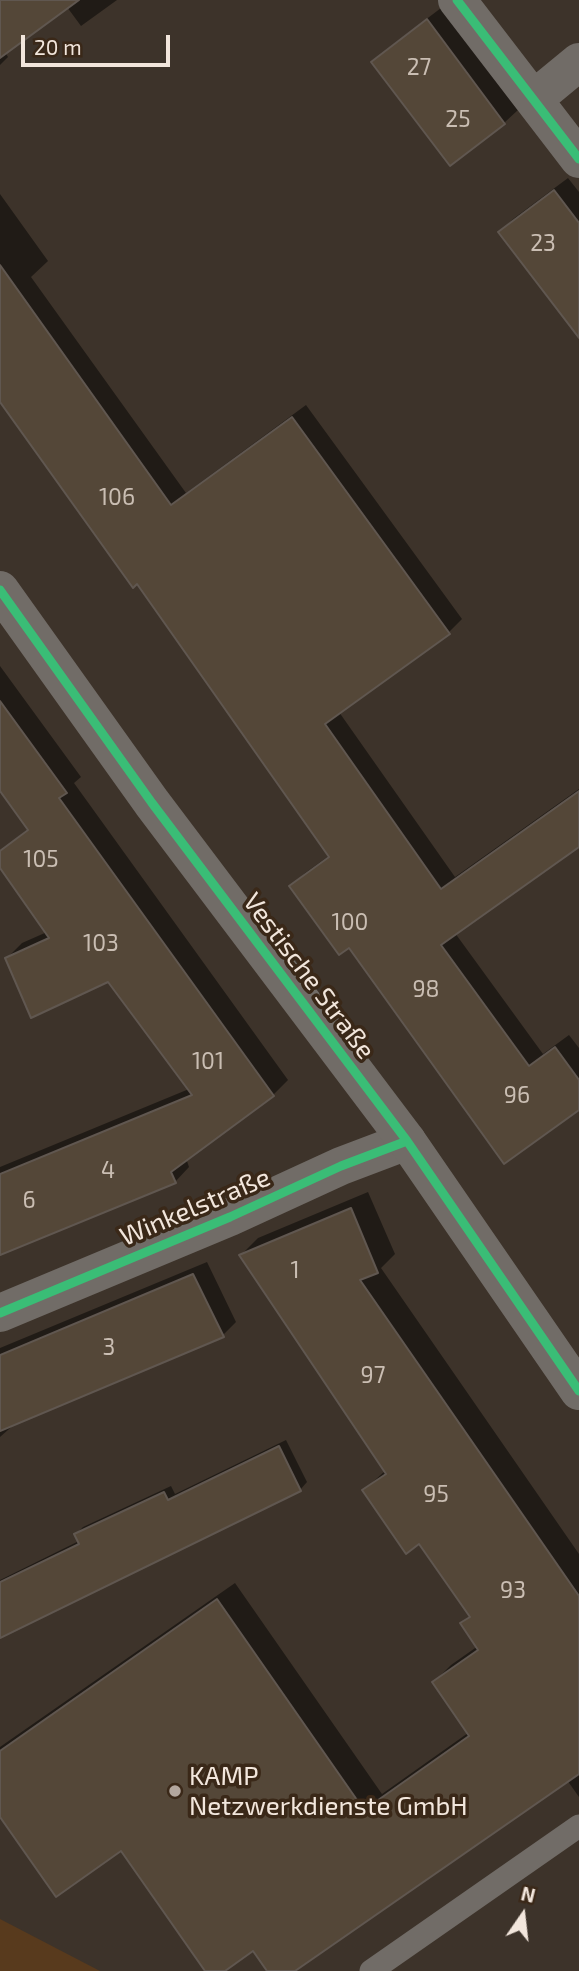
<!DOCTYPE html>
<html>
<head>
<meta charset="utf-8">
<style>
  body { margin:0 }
  #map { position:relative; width:579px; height:1971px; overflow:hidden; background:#3d332a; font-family:"Exo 2",sans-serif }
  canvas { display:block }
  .north { position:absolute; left:488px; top:1880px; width:70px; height:70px; -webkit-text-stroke:5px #3a2818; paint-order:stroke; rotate:14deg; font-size:19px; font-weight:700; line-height:28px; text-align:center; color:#f2e6dc }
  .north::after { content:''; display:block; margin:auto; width:24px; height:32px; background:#f2e6dc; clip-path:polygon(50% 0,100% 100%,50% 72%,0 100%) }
  .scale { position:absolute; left:21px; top:35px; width:149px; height:32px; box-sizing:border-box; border:4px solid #f2e6dc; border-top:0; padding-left:9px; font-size:21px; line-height:24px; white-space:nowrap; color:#f2e6dc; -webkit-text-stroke:5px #3a2818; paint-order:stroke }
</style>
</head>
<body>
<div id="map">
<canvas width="579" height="1971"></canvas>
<div class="north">N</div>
<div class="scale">20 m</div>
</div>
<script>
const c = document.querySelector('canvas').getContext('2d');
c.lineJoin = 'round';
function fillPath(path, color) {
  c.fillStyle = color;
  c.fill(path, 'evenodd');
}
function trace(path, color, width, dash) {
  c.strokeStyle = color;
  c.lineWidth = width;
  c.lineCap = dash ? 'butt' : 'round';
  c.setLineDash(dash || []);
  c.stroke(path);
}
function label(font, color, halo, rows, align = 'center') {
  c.font = font + ' "Exo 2",sans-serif';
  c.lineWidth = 7;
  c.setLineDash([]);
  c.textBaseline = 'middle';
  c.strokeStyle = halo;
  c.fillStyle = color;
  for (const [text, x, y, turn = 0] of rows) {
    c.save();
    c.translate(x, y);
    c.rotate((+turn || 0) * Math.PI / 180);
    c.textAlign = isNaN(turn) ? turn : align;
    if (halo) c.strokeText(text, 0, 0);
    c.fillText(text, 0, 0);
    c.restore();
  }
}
fillPath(new Path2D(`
  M 0,1919 L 100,1971 L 0,1971 Z`), '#583a1d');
fillPath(new Path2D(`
  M 0,0 L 117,0 L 81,26 L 67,7 L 5,52 L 8,57 L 0,65 Z
  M 441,8 L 518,110 L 504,123 L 450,164 L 374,62 L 387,49 Z
  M 568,178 L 579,192 L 579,333 L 500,232 L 513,219 Z
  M 0,194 L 48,261 L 31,277 L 186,493 L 306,405 L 462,619 L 449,632 L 339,712 L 455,877 L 579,789 L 579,845 L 455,933 L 543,1054 L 569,1035 L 579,1048 L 579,1108 L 349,945 L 291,886 L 305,873 L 330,855 L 138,582 L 0,399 Z
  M 0,666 L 81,777 L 74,783 L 288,1080 L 273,1095 L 186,1158 L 189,1167 L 175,1182 L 0,1253 L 0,1167 L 189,1089 L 108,980 L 7,958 L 22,943 L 47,932 L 0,865 L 0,851 L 29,828 L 0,788 Z
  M 368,1192 L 395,1254 L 381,1268 L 579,1554 L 579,1797 L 567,1780 L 292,1971 L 269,1971 L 253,1949 L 222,1971 L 207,1971 L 122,1849 L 0,1814 L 0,1747 L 235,1583 L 382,1794 L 468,1733 L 434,1682 L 451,1665 L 478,1646 L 463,1624 L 471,1616 L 420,1542 L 364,1490 L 386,1470 L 241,1255 L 258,1238 Z
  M 207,1262 L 236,1322 L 223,1335 L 17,1422 L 0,1437 L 0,1348 Z
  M 286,1440 L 307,1482 L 300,1490 L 0,1636 L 0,1580 L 79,1541 L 76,1534 L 83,1527 L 171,1486 L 175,1494 Z`), '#0007');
const building = new Path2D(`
  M 0,0 L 79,0 L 0,58 Z
  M 427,19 L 505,124 L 450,166 L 371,62 Z
  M 554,190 L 579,223 L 579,338 L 498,232 Z
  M 0,265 L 171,505 L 292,417 L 450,634 L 325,724 L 441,889 L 579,791 L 579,847 L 441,945 L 529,1066 L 555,1047 L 579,1080 L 579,1110 L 504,1164 L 349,948 L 339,955 L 289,886 L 329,857 L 137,584 L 133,588 L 0,402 Z
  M 0,701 L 67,793 L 59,798 L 274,1096 L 171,1172 L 176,1183 L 0,1255 L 0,1174 L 192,1095 L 108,982 L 31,1018 L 5,958 L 49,938 L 0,868 L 0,851 L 28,830 L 0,791 Z
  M 351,1208 L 378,1273 L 360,1280 L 579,1596 L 579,1774 L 295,1971 L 267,1971 L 253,1951 L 225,1971 L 205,1971 L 121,1851 L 56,1897 L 0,1817 L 0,1751 L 217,1599 L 364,1810 L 469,1736 L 432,1682 L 478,1650 L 460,1623 L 470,1617 L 419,1544 L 406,1554 L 362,1490 L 386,1474 L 239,1255 Z
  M 193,1274 L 224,1337 L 0,1431 L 0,1355 Z
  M 279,1446 L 301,1491 L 0,1638 L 0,1582 L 79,1544 L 74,1534 L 164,1492 L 168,1500 Z`);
fillPath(building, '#544738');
trace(building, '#605750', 2);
trace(new Path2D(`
  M 371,1971 L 579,1826`), '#716c67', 23);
trace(new Path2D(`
  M 457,0 L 579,159
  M 534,99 L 579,62
  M 0,1313 L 230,1217 L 341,1166 L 407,1141`), '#716c67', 38);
trace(new Path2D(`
  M 0,590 L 152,803 L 407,1141 L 579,1391`), '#716c67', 38);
trace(new Path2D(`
  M 457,0 L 579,159
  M 0,590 L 152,803 L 407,1141 L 579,1391
  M 0,1313 L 230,1217 L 341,1166 L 407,1141`), '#3abd76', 9);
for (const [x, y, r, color] of [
  [175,1791,7,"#b3a79e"]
]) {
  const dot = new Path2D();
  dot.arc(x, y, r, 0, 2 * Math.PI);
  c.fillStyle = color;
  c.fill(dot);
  trace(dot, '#3a2818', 2.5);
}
label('23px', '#cabeb3', null, [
  ["27",419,67],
  ["25",458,119],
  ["23",543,243],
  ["106",117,497],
  ["105",41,859],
  ["100",350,922],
  ["103",101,943],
  ["98",426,989],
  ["101",208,1061],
  ["96",517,1095],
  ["4",108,1170],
  ["6",29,1200],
  ["1",295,1270],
  ["3",109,1347],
  ["97",373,1375],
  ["95",436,1494],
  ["93",513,1590]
]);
label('26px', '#f2e6dc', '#3a2818', [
  ["Vestische Straße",309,976,53],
  ["Winkelstraße",195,1207,-23]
]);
label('26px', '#f2e6dc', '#3a2818', [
  ["KAMP",189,1776],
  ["Netzwerkdienste GmbH",189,1806]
], 'left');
</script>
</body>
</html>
